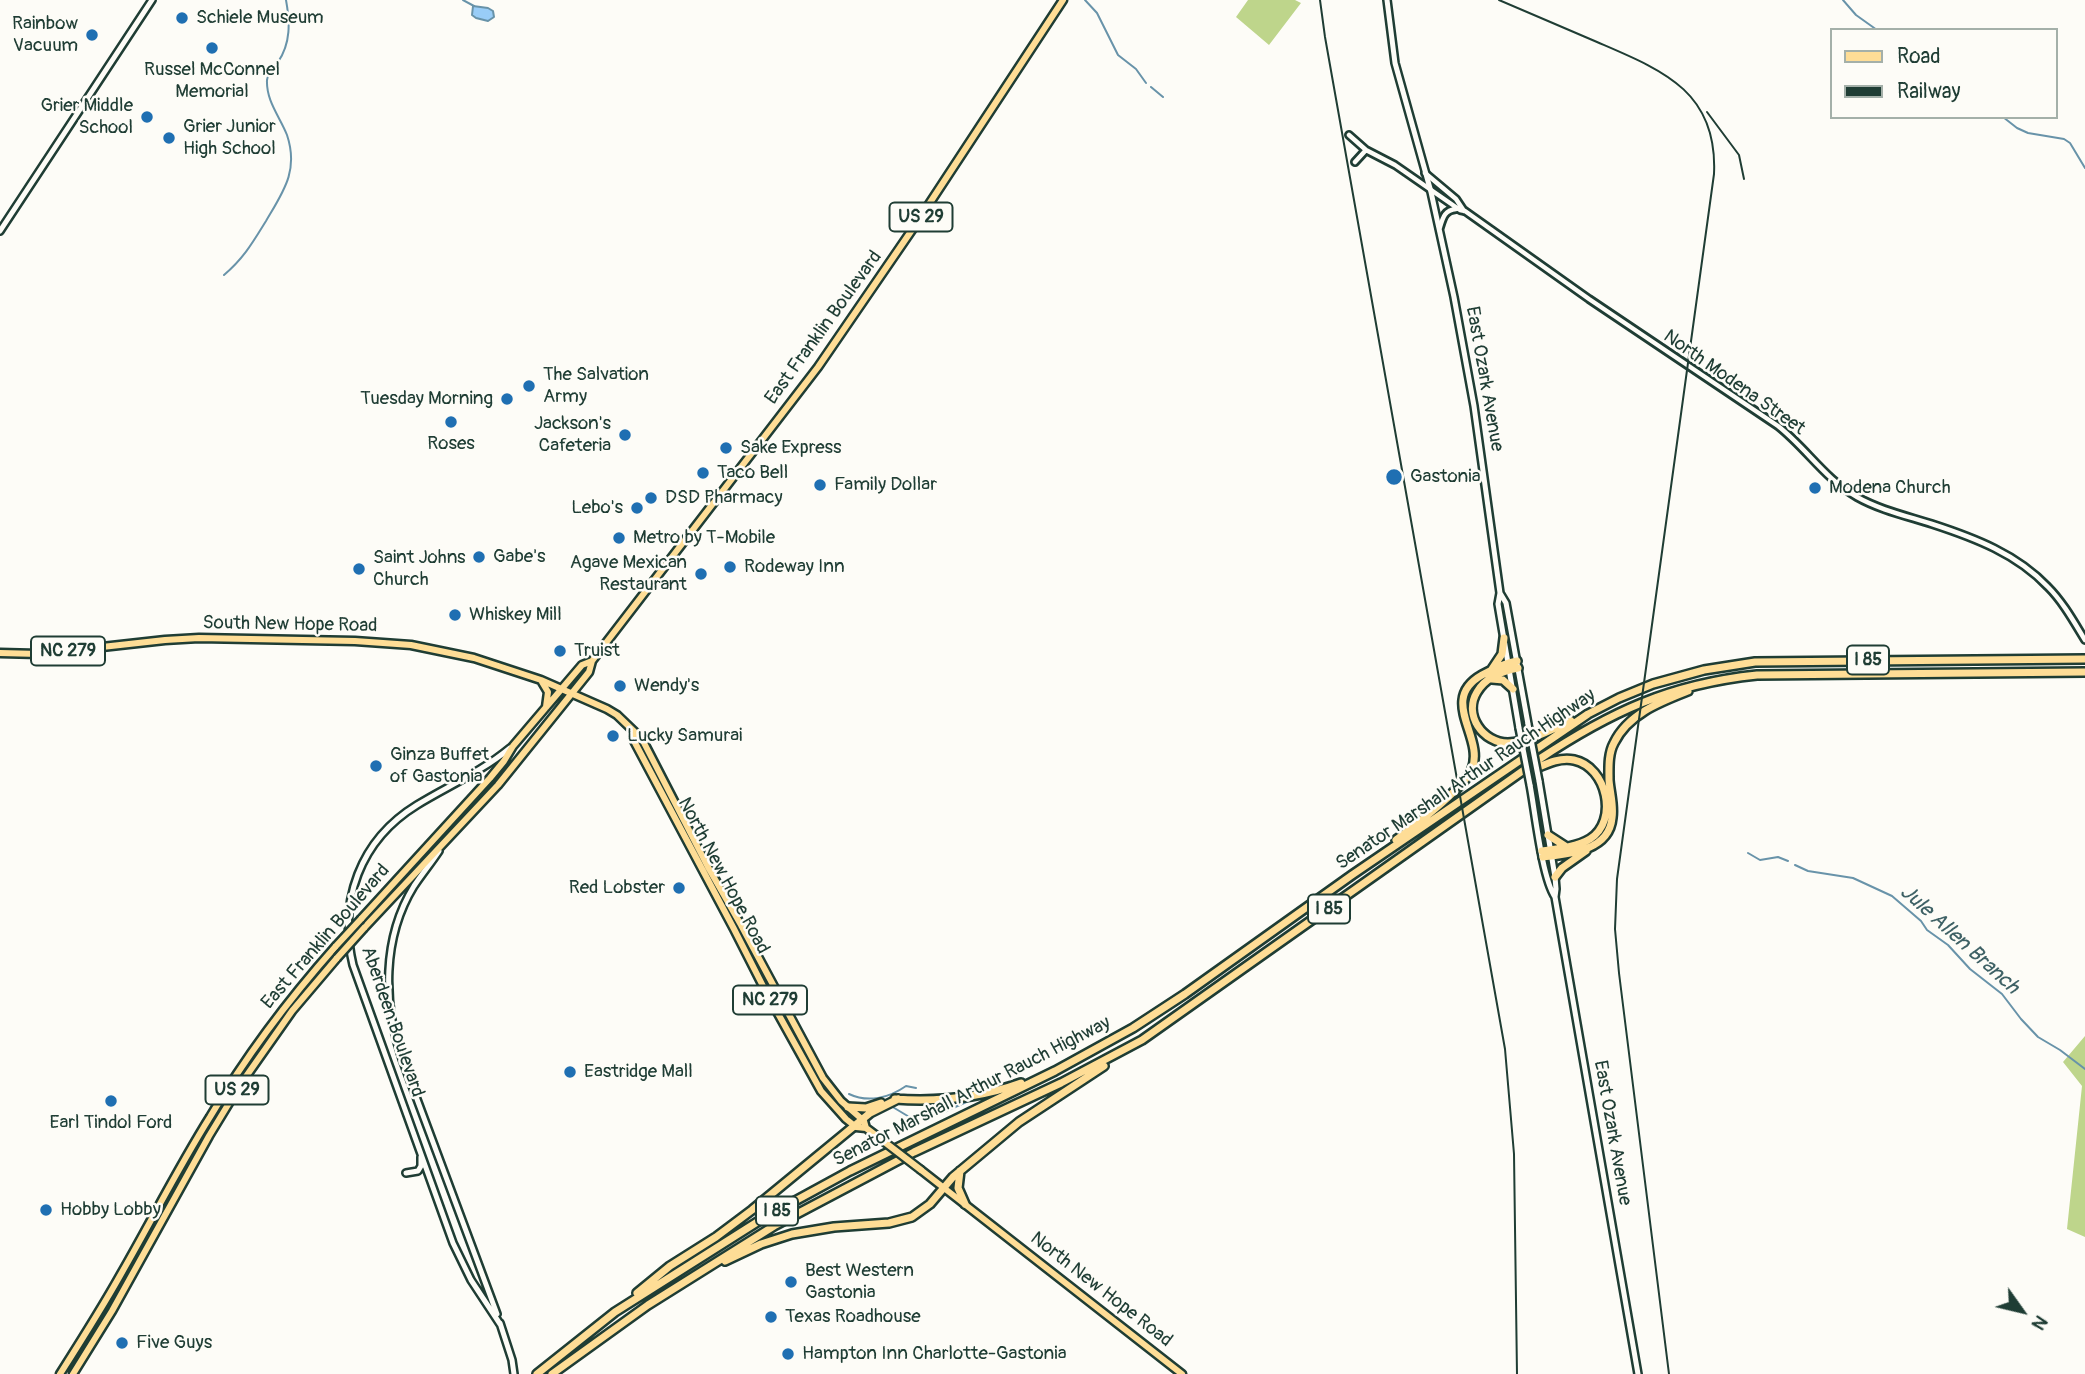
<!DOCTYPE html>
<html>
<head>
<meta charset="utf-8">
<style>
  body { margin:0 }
  #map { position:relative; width:2085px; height:1374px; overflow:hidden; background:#fdfcf7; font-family:Pangolin,sans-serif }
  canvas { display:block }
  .legend { position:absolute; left:1830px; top:28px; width:228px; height:91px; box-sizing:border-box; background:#fdfcf7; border:2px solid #a4b0a9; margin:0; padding:9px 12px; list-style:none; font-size:21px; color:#1f3d34 }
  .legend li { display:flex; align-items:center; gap:14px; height:35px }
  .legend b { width:35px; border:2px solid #a4b0a9 }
  .north { position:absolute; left:1987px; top:1276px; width:70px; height:70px; -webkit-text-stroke:5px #fdfcf7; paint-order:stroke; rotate:124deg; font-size:19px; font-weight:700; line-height:28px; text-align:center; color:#1f3d34 }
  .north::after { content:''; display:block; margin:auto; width:24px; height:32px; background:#1f3d34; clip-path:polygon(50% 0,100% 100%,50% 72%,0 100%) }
</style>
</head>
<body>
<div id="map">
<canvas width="2085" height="1374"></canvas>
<ul class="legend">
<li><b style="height:9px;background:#fedd96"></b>Road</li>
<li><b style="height:9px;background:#1f3d34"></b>Railway</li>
</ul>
<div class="north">N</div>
</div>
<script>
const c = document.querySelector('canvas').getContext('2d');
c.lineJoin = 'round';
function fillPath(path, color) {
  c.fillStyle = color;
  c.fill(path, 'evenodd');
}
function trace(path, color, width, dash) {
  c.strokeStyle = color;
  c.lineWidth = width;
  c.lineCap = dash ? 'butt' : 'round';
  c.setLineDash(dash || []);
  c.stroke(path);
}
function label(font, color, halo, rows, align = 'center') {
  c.font = font + ' Pangolin,sans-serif';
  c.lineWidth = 5;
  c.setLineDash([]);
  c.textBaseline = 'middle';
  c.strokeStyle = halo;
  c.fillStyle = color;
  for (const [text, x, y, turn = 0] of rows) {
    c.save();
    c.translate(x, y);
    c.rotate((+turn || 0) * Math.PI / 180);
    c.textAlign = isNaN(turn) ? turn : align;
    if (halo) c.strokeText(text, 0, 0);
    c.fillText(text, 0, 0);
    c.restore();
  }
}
fillPath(new Path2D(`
  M 1248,0 L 1295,0 L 1301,3 L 1269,45 L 1236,17 Z
  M 2085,1036 L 2085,1237 L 2067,1229 L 2082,1086 L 2063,1062 Z`), '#bed58b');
const water = new Path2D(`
  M 473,6 L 488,8 L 493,11 L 494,17 L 488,21 L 476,18 L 472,15 Z`);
fillPath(water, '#99cdf7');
trace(water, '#6893a9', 2);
trace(new Path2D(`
  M 463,0 L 474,6
  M 1085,0 L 1097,13 L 1118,55 L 1136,69 L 1146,83
  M 1843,0 L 1856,15 L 1877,30
  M 1151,87 L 1163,97
  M 2003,117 L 2017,128 L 2028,133 L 2064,139 L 2070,143 L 2085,168
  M 224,275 C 244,258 253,242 266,221 C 283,192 299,171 287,135 C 280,117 266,101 267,80 C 268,73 274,68 278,62 C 291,43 290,22 286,0
  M 1748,853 L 1760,860 L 1778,857 L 1788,861
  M 1795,865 L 1808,871 L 1853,878 L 1892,896 L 1921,921 L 1927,930 L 1948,945 L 1970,969 L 2002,994 L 2021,1019 L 2038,1037 L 2060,1050 L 2085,1069
  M 849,1094 C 868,1103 889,1098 906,1086 L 916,1088
  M 891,1106 L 916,1121
  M 919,1116 L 942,1113 L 973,1099
  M 914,1127 L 921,1113`), '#6893a9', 2);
const tertiary = new Path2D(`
  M 1349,135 L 1366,150 L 1395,165 L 1460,210 L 1465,211 L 1589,299 L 1778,426 C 1806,448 1826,480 1857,497 C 1880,510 1907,516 1932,524 C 1975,538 2017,554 2048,587 C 2063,602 2074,622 2085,640
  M 1355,162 L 1366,150
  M 1425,173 L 1456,199 L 1464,211
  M 1440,227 C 1443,217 1445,210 1456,209`);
const secondary = new Path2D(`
  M 1387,0 L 1395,63 L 1431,192 L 1454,297 L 1474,406 L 1500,593 L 1498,604 L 1519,728
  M 0,231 L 152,0
  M 1500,593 L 1506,603 L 1528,724
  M 1539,781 L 1555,877 L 1556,889 L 1555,897
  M 1530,785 C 1535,811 1542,878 1555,897 L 1638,1374
  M 439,851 C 431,863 422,874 414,886 C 382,938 383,1003 402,1059 L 497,1314
  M 406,1173 L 418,1171 L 421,1166 L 421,1157
  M 500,1323 L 512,1360 L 514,1374
  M 500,1324 L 471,1280 L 453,1243 L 353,965 C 338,901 360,840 417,805 C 448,786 481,772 510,748`);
const primary = new Path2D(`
  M 0,653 L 39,654 L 165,640 L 199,638 L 355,641 L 411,645 L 474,658 L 541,680 L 607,709 L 617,715 L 642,739 L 708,867 L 741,925 L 823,1078 L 841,1101 L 864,1121 L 866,1128
  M 542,682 L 548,692 L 546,707
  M 633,732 L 633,739 L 734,929 L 765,990 L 821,1091 L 846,1119 L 856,1127 L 866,1128 L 878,1137
  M 361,919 L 490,778 L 504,761 L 513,746 L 582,665 L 592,661
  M 364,928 L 498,785 L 589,672 L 592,661 L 818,367 L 914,227 L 1063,0
  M 921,1170 L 1182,1374
  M 60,1374 C 81,1341 102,1308 121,1274 C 151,1222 178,1168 210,1117 C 246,1056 289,999 336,946
  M 73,1374 L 112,1311 L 209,1136 L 240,1085 L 292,1011 L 337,958`);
const motorway = new Path2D(`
  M 1518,668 C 1502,671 1485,678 1477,692 C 1463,715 1483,743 1508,743 C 1530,742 1552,729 1571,721
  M 1492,669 L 1502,654 L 1504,638
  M 1492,679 L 1503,680 L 1513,689
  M 1532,770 C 1546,764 1559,757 1574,760 C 1607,767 1619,821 1590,839 C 1577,847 1557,849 1542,851
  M 1548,835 L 1565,846
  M 1396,840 C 1415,825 1463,789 1472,769 C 1485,737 1438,700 1482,675 C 1493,669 1505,663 1517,661
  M 1543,857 C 1569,854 1609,851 1612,818 C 1614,805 1610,793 1609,780 C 1609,768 1608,754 1614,743 C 1628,714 1660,702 1688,691
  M 1555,877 L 1562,868 L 1586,851
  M 895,1099 C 939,1102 980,1098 1021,1083
  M 848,1107 L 866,1108 L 881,1103
  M 960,1171 L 958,1188 L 965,1204
  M 725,1261 L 761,1244 L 792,1234 L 834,1227 L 889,1223 L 912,1217 L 930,1204 L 953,1177 L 1019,1122 L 1104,1066
  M 637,1293 L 670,1266 L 716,1237 L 752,1210 L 870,1113 L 898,1099
  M 537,1374 L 615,1312 L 762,1219 L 850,1171 L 1055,1071 L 1133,1028 L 1185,994 L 1352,875 L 1588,714 L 1619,698 L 1653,684 L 1704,670 L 1755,662 L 2085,659
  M 552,1374 L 648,1305 L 774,1226 L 914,1152 L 1061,1083 L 1142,1040 L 1538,760 C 1610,712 1670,684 1757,675 L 2085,672`);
trace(tertiary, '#1f3d34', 10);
trace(secondary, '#1f3d34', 10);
trace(primary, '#1f3d34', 11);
trace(motorway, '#1f3d34', 12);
trace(tertiary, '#fdfcf7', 4.5);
trace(secondary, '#fdfcf7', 5);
trace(primary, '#fedd96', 6);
trace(motorway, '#fedd96', 7);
trace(new Path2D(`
  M 1320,0 L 1325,37 L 1505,1049 L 1514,1154 L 1517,1374
  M 1499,0 C 1532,14 1564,28 1597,42 C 1662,70 1718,91 1714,174 L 1617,879 L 1615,929 L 1619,973 L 1669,1374
  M 1707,112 L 1739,155 L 1744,179`), '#1f3d34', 2);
const secondaryBridge = new Path2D(`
  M 1528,724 L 1539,781
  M 1519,728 L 1530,785`);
const primaryBridge = new Path2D(`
  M 336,946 L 361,919
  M 337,958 L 364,928
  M 878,1137 L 921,1170`);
trace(secondaryBridge, '#1f3d34', 10, []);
trace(primaryBridge, '#1f3d34', 11, []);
trace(secondaryBridge, '#fdfcf7', 5);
trace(primaryBridge, '#fedd96', 6);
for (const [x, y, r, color] of [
  [182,18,7,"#1f6fb2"],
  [92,35,7,"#1f6fb2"],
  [212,48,7,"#1f6fb2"],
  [147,117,7,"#1f6fb2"],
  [169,138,7,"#1f6fb2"],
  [529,386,7,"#1f6fb2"],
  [507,399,7,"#1f6fb2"],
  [451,422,7,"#1f6fb2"],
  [625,435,7,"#1f6fb2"],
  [726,448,7,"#1f6fb2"],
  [703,473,7,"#1f6fb2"],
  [1394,477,9,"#1f6fb2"],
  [820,485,7,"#1f6fb2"],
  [1815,488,7,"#1f6fb2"],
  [651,498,7,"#1f6fb2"],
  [637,508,7,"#1f6fb2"],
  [619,538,7,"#1f6fb2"],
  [479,557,7,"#1f6fb2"],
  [730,567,7,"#1f6fb2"],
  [359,569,7,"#1f6fb2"],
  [701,574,7,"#1f6fb2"],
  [455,615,7,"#1f6fb2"],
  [560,651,7,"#1f6fb2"],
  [620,686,7,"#1f6fb2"],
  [613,736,7,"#1f6fb2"],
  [376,766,7,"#1f6fb2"],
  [679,888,7,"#1f6fb2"],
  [570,1072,7,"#1f6fb2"],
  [111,1101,7,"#1f6fb2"],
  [46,1210,7,"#1f6fb2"],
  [791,1282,7,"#1f6fb2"],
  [771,1317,7,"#1f6fb2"],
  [122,1343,7,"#1f6fb2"],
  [788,1354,7,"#1f6fb2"]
]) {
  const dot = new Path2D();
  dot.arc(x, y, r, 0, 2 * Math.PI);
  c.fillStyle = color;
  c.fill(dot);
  trace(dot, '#fdfcf7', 2.5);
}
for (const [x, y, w] of [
  [921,217,63],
  [68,651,74],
  [1868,660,42],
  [1329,909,42],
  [770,1000,74],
  [237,1090,63],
  [777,1211,42]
]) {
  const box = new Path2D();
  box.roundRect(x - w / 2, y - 14.5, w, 29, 5);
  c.fillStyle = '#fdfcf7';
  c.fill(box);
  trace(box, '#1f3d34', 2);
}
label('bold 18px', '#1f3d34', null, [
  ["US 29",921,217],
  ["NC 279",68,651],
  ["I 85",1868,660],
  ["I 85",1329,909],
  ["NC 279",770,1000],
  ["US 29",237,1090],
  ["I 85",777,1211]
]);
label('19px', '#1f3d34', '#fdfcf7', [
  ["Schiele Museum",196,18],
  ["Rainbow",78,24,"right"],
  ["Vacuum",78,46,"right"],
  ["Russel McConnel",212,70,"center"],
  ["Memorial",212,92,"center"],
  ["Grier Middle",133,106,"right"],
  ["School",133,128,"right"],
  ["Grier Junior",183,127],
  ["High School",183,149],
  ["The Salvation",543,375],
  ["Army",543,397],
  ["Tuesday Morning",493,399,"right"],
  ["Jackson's",611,424,"right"],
  ["Cafeteria",611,446,"right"],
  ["Roses",451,444,"center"],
  ["Sake Express",740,448],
  ["Taco Bell",717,473],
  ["Gastonia",1410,477],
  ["Family Dollar",834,485],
  ["Modena Church",1829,488],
  ["DSD Pharmacy",665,498],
  ["Lebo's",623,508,"right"],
  ["Metro by T-Mobile",633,538],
  ["Gabe's",493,557],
  ["Saint Johns",373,558],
  ["Church",373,580],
  ["Agave Mexican",687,563,"right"],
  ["Restaurant",687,585,"right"],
  ["Rodeway Inn",744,567],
  ["Whiskey Mill",469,615],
  ["Truist",574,651],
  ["Wendy's",634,686],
  ["Lucky Samurai",627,736],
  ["Ginza Buffet",390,755],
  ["of Gastonia",390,777],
  ["Red Lobster",665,888,"right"],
  ["Eastridge Mall",584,1072],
  ["Earl Tindol Ford",111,1123,"center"],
  ["Hobby Lobby",60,1210],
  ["Best Western",805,1271],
  ["Gastonia",805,1293],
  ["Texas Roadhouse",785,1317],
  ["Five Guys",136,1343],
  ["Hampton Inn Charlotte-Gastonia",802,1354]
], 'left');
label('19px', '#1f3d34', '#fdfcf7', [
  ["East Franklin Boulevard",824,328,-54],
  ["East Ozark Avenue",1484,379,80],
  ["North Modena Street",1734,383,35],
  ["South New Hope Road",290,625,1],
  ["Senator Marshall Arthur Rauch Highway",1466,780,-34],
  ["North New Hope Road",723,876,62],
  ["East Franklin Boulevard",326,937,-49],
  ["Aberdeen Boulevard",392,1022,71],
  ["Senator Marshall Arthur Rauch Highway",972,1092,-27],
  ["East Ozark Avenue",1612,1133,80],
  ["North New Hope Road",1101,1290,38]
]);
label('italic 21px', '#3e6165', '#fdfcf7', [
  ["Jule Allen Branch",1959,940,42]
]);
</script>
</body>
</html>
